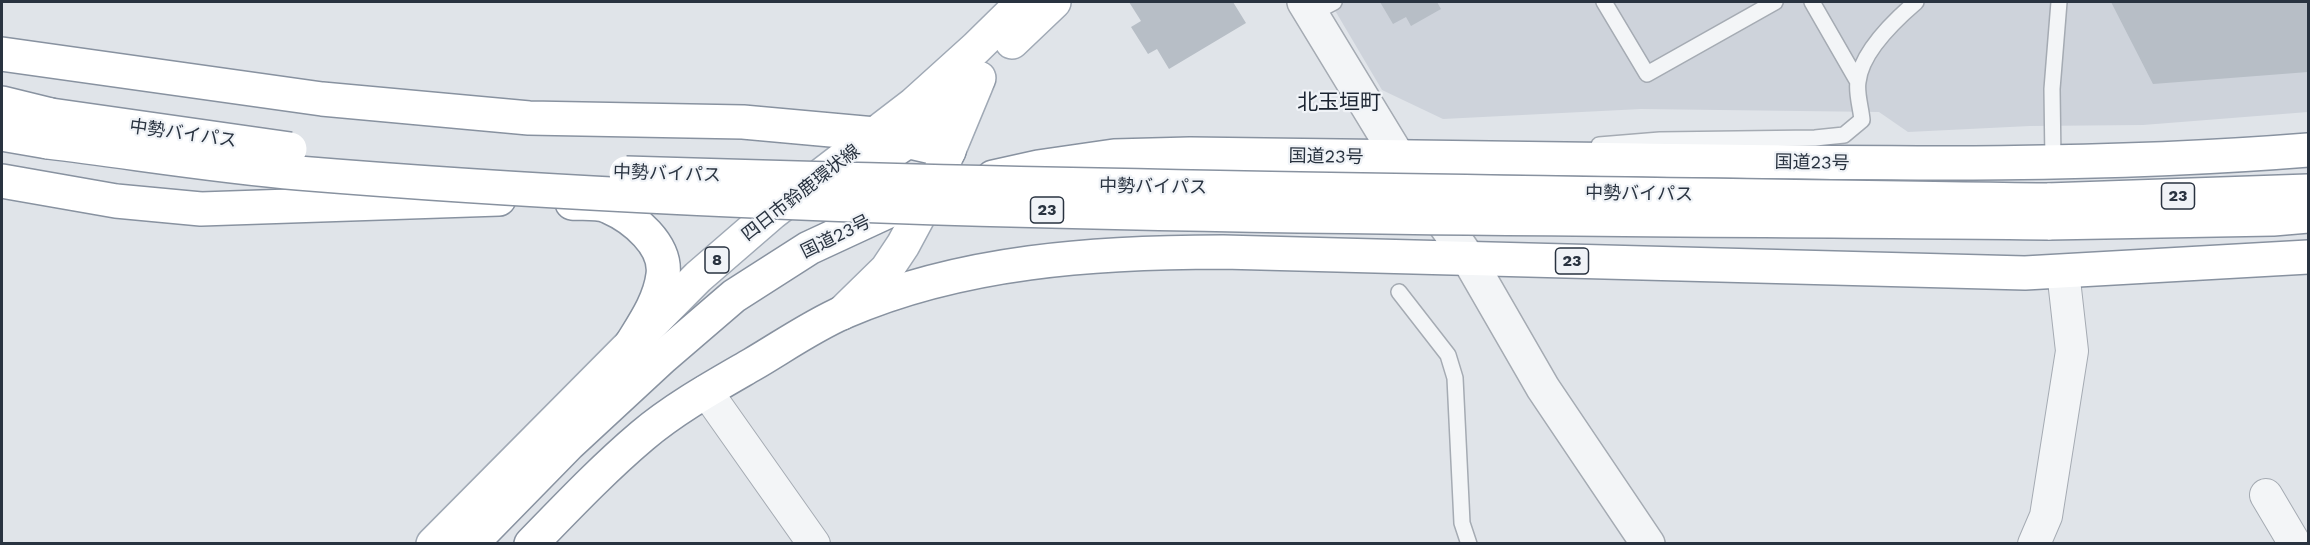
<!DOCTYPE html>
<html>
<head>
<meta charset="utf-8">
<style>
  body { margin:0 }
  #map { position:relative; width:2310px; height:545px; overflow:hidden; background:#e0e4e9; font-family:"Work Sans",sans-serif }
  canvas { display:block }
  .frame { position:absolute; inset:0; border:3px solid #293340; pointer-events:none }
</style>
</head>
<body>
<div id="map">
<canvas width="2310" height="545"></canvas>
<div class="frame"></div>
</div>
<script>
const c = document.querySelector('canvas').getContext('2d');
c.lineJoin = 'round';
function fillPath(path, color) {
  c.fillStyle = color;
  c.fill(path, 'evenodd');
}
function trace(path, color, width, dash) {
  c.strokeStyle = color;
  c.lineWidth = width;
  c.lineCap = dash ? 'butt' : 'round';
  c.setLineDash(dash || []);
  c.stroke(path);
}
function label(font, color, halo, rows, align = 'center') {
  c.font = font + ' "Work Sans","Noto Sans JP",sans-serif';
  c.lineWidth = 4.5;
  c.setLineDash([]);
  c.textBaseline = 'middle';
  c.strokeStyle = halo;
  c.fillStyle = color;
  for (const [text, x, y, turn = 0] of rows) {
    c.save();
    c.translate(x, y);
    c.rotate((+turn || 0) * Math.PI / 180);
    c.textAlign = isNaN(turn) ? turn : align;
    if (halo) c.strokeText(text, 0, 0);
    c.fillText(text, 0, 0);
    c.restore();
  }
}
fillPath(new Path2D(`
  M 1330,2 L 2308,2 L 2308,112 L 2143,125 L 2030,126 L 1908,132 L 1879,112 L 1641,109 L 1443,119 L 1382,90 Z`), '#ced3db');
fillPath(new Path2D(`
  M 1129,2 L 1233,2 L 1246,23 L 1169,69 L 1157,49 L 1148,54 L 1131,27 L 1141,21 Z
  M 1380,2 L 1437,2 L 1441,9 L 1411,26 L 1406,17 L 1393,24 Z
  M 2111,2 L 2308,2 L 2308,72 L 2153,84 Z`), '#b7bec6');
const service = new Path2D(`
  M 1604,2 L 1647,74 L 1775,2
  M 1812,2 L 1858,82
  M 1311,14 L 1334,2
  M 1599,145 L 1660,140 L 1815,138 L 1844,135 L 1862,120 C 1861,108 1856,93 1858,82 C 1861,52 1895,20 1916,2
  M 2053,162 L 2052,89 L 2059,2
  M 1399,292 L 1448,355 L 1455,378 L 1462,523 L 1469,544`);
const minor = new Path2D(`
  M 706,391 L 814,544
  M 2266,495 L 2295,544
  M 2034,544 L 2046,516 L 2072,351 L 2063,271`);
const tertiary = new Path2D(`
  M 1304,2 L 1399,158 L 1468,258 L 1543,388 L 1648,544`);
const primary = new Path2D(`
  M 1012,42 L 1054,2
  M 842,313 L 887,269 L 903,245 L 932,191 L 979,78
  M 433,544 L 698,277 L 772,213 L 914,104 L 976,48 L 1023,2`);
const trunk = new Path2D(`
  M 2,54 L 322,99 L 529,118 L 743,122 L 875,134 L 949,151
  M 2,103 L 51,115
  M 2,134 L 48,142
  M 993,177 L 1038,167 L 1114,156 L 1190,154 C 1340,157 1490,157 1640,160 C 1863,163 2086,168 2308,150
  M 2,181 L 116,201 L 201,209 L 499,199
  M 835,181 L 877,162 L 924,130 L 978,79
  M 2047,200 L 2308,191
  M 572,203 C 583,204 599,202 609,207 C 634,218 667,245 663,275 C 660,300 645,322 632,343
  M 2048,223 L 2273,219 L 2308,216
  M 471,544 L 569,444 L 663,357 L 734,296 L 809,248 L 906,203
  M 531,544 C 567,507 603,469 642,436 C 675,408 715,386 753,364 C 782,347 812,326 844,312 C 961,261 1096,252 1223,252 L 2025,273 L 2308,257`);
trace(service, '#a5abb3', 18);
trace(minor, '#a5abb3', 34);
trace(tertiary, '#a5abb3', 36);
trace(primary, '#a0a9b5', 36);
trace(trunk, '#8892a0', 36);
trace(service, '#f3f5f7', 15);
trace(minor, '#f3f5f7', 32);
trace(tertiary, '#f3f5f7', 33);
trace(primary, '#fff', 33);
trace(trunk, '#fff', 33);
const trunkBridge = new Path2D(`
  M 51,115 L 290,149
  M 48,142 C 131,152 215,166 298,173 C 880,221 1465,217 2048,223
  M 626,173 C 1100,188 1573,193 2047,200`);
trace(trunkBridge, '#8892a0', 36, []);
trace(trunkBridge, '#fff', 33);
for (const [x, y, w] of [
  [2178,196,33],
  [1047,210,33],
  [717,260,24],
  [1572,261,33]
]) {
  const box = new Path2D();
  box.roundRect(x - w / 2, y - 13, w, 26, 4.5);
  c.fillStyle = '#f0f3f7';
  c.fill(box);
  trace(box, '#293340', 1.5);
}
label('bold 16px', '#293340', null, [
  ["23",2178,196],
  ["23",1047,210],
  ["8",717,260],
  ["23",1572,261]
]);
label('18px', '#293340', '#f0f3f7', [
  ["中勢バイパス",183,134,8],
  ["国道23号",1326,157,1],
  ["国道23号",1812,163,1],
  ["中勢バイパス",667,174,2],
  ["中勢バイパス",1153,187,1],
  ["四日市鈴鹿環状線",801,193,-38],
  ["中勢バイパス",1639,194,1],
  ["国道23号",836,237,-26]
]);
label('21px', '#1b2431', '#f0f3f7', [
  ["北玉垣町",1339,103]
]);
</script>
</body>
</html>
